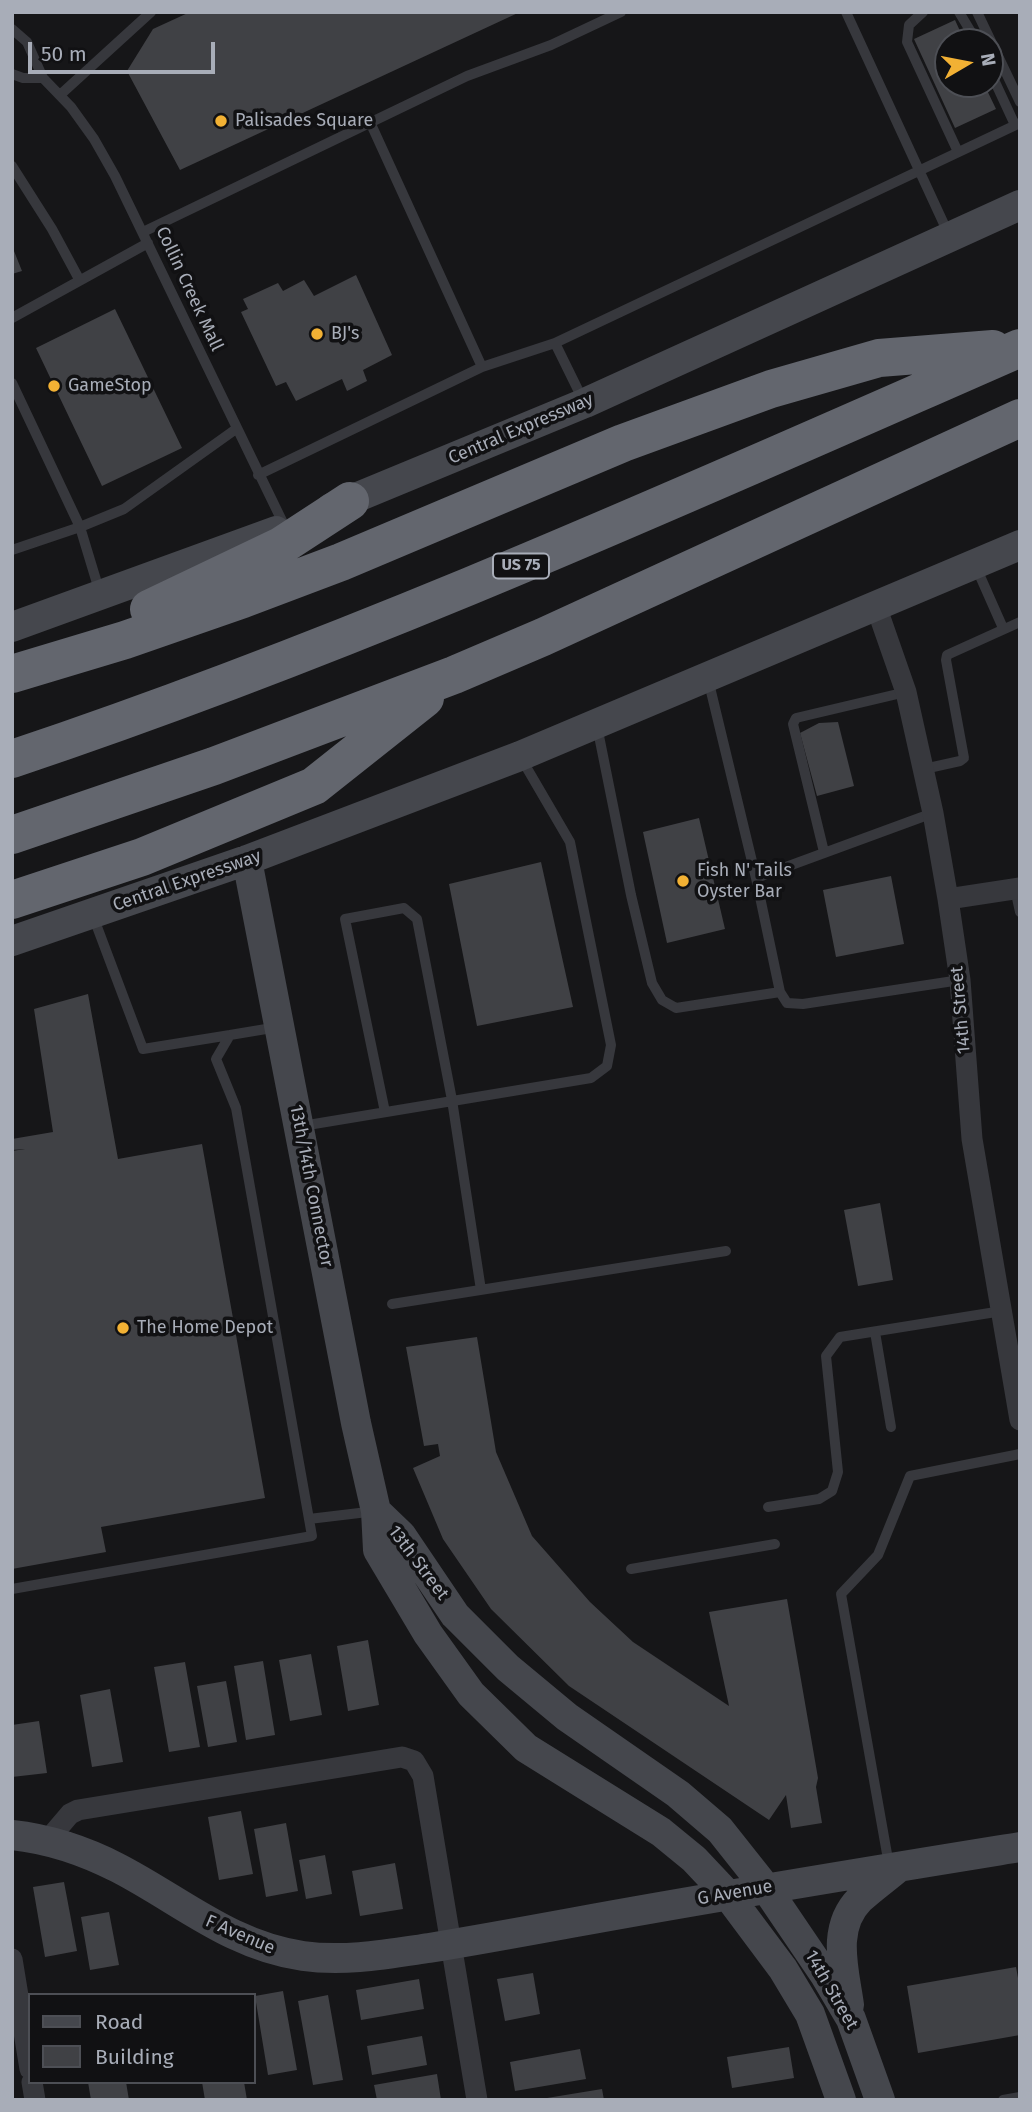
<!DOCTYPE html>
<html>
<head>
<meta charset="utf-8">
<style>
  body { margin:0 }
  #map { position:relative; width:1032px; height:2112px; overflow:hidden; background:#161618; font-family:"Fira Sans",sans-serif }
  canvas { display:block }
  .frame { position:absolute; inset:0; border:14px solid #a8adb8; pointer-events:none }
  .legend { position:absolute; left:28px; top:1993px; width:228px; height:91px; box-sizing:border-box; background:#111113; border:2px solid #4d4f55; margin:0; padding:9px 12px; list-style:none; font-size:21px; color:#a8adb8 }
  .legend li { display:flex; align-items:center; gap:14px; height:35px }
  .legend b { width:35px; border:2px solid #4d4f55 }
  .north { position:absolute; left:934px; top:28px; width:70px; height:70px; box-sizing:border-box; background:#111113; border:2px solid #4d4f55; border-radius:50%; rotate:80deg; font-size:19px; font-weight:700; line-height:28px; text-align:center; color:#a8adb8 }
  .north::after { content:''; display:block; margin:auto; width:24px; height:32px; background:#f2b134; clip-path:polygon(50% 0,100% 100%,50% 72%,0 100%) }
  .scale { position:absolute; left:28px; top:42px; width:187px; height:32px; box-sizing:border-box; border:4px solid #a8adb8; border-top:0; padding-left:9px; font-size:21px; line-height:24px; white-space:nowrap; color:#a8adb8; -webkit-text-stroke:5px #111113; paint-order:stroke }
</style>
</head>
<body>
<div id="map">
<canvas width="1032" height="2112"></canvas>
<div class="frame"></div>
<ul class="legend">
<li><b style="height:9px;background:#45474d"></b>Road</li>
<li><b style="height:19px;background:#404145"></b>Building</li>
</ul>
<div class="north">N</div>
<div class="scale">50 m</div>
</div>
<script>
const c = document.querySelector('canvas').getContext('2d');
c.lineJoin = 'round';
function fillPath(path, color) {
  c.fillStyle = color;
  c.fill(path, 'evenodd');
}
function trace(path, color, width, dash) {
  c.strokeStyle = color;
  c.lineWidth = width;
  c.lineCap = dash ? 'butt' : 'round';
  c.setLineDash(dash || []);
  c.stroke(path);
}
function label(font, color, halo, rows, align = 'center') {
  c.font = font + ' "Fira Sans",sans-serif';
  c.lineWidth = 7;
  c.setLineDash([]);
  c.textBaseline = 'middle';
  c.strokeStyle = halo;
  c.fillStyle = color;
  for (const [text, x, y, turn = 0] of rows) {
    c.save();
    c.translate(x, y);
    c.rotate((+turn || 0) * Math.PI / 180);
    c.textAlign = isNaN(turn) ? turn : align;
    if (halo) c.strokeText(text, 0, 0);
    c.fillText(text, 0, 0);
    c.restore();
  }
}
fillPath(new Path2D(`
  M 190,12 L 520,12 L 180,170 L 127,71 L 153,29 Z
  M 955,20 L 965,42 L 948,42 L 948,84 L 984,84 L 996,109 L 955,128 L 914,39 Z
  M 12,246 L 22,271 L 12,274 Z
  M 356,275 L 392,355 L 363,370 L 367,381 L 347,391 L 342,379 L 296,401 L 286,382 L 276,386 L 241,312 L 248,309 L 243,299 L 278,283 L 283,291 L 304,280 L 314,296 Z
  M 115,309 L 182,448 L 102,486 L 36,348 Z
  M 838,722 L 854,786 L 817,796 L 800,733 L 819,723 Z
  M 699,818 L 725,929 L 667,943 L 643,832 Z
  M 541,862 L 573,1007 L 477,1026 L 449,884 Z
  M 891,876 L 904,944 L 836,957 L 823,890 Z
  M 88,994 L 118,1159 L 202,1144 L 265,1498 L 101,1527 L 106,1552 L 12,1569 L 12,1151 L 25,1149 L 12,1150 L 12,1139 L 53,1132 L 34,1009 Z
  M 880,1203 L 893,1280 L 858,1286 L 844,1210 Z
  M 477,1337 L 496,1452 L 532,1536 L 590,1602 L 633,1642 L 729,1706 L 709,1612 L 787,1599 L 818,1778 L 816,1787 L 822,1823 L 791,1828 L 786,1795 L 769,1820 L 569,1686 L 491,1609 L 443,1539 L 413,1468 L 440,1456 L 438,1444 L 424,1446 L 406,1347 Z
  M 368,1640 L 379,1705 L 348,1711 L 337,1646 Z
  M 311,1654 L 322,1715 L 290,1721 L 279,1660 Z
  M 263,1661 L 275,1735 L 246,1740 L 234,1666 Z
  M 185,1662 L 200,1747 L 169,1752 L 154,1667 Z
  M 226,1681 L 237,1742 L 208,1747 L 197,1686 Z
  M 110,1689 L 123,1762 L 92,1767 L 80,1695 Z
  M 39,1721 L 47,1773 L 12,1777 L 12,1725 Z
  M 241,1811 L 253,1874 L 219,1880 L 208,1817 Z
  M 286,1823 L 298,1891 L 266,1897 L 254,1829 Z
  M 325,1855 L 332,1894 L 306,1899 L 299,1860 Z
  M 395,1863 L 403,1909 L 360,1916 L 352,1871 Z
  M 64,1882 L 77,1951 L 45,1957 L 33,1887 Z
  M 109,1912 L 119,1965 L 90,1970 L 81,1917 Z
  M 1016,1967 L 1020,1989 L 1020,2035 L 918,2053 L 907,1986 Z
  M 533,1973 L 540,2014 L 505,2021 L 497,1979 Z
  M 419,1979 L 424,2009 L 361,2020 L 356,1990 Z
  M 283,1991 L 297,2070 L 268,2075 L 255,1996 Z
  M 328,1995 L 343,2080 L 313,2085 L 298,2001 Z
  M 422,2036 L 427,2065 L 372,2075 L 367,2046 Z
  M 789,2047 L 794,2078 L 732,2088 L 727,2057 Z
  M 580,2049 L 586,2079 L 515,2091 L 510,2062 Z
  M 437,2074 L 441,2100 L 377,2100 L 374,2085 Z
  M 88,2082 L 126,2082 L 129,2100 L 91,2100 Z
  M 202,2082 L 244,2082 L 247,2100 L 205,2100 Z
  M 602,2089 L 604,2100 L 547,2100 L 547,2098 Z`), '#404145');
trace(new Path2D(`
  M 846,12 L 949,235
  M 923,12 L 909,25 L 907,42 L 958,152
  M 959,12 L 977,42
  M 977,12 L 1020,102
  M 12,29 L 27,42 L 43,78 L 71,107 L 94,139 L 115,176 L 285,527
  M 990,71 L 1015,125
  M 12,74 L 23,78 L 43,78
  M 60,95 L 151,12
  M 370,122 L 482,367
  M 12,166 L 52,229 L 79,279
  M 143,232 L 467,76 L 551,45 L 621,12
  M 12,318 L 148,243
  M 555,343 L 1020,123
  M 12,383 L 80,527 L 100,593
  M 258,475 L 482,367 L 555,343 L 583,400
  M 12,550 L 80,527 L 124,509 L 236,429
  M 976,567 L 1003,628
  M 708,679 L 756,878 L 780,992 L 787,1003 L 803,1004 L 960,980
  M 597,726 L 631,895 L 652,983 L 662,1000 L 676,1008 L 780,992
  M 924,769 L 960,761 L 964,758 L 946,660 L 947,655 L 1020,622
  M 824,852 L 793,724 L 796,718 L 906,692
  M 756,878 L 933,813
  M 1015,889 L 1020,912
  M 93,916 L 143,1049 L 230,1035
  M 385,1112 L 345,919 L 404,908 L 417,919 L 452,1100 L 481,1290
  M 302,1126 L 591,1078 L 607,1066 L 611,1045 L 570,842 L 521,758
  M 392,1304 L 726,1251
  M 875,1332 L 891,1427
  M 768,1507 L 819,1499 L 832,1491 L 838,1472 L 826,1356 L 840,1337 L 1002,1311
  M 309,1519 L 376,1511
  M 631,1569 L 775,1544
  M 12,1589 L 312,1536 L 236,1108 L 216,1059 L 230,1035 L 278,1027
  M 889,1865 L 841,1594 L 878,1555 L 910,1476 L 1020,1454
  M 1003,2100 L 1020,2097`), '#37383d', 10);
trace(new Path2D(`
  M 876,606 L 906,692 L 933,813 L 948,899 L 960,980 L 972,1139 L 1020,1420
  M 948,899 L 1020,888
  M 47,1841 L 70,1814 L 78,1810 L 402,1757 L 414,1761 L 423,1776 L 477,2100
  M 12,1959 L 30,2069
  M 32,2082 L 35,2100`), '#37383d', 21);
trace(new Path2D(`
  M 331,508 L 585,403 L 1020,205
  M 12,627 L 276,531
  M 247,860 L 356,1423 L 376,1511 L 378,1550 L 428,1634 L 471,1694 L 526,1748 L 661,1832 L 694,1859 L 727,1894 L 783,1969 L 810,2014 L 841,2100
  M 12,941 L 247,860 L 520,756 L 1020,545
  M 376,1511 L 401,1535 L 455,1615 L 508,1668 L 567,1717 L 678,1794 L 720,1830 L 766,1888 L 825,1975 L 851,2019 L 880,2100
  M 12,1835 C 49,1839 85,1851 118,1868 C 180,1900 231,1946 303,1956 C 345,1962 388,1954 429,1948 C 478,1940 527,1931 576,1922 C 723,1895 872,1871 1020,1847
  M 849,2005 C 844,1969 831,1928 860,1899 C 872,1888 886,1878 899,1867`), '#45474d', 30);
trace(new Path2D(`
  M 149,609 L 281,546 L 350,501
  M 12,674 L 125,640 L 243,599 L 341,562 L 623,443 L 771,389 L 879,358 L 993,349
  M 12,759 C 358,643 687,494 1020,348
  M 12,835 L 214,766 L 454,675 L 543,637 L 1020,418
  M 12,900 L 142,857 L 314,786 L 425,698`), '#63666e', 38);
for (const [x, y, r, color] of [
  [221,121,7,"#f2b134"],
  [317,334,7,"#f2b134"],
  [54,386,7,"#f2b134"],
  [683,881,7,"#f2b134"],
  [123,1328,7,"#f2b134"]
]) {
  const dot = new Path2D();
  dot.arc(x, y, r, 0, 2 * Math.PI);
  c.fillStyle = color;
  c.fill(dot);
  trace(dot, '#111113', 2.5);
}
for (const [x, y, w] of [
  [521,566,56]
]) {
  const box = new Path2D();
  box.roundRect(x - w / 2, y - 12.5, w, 25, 5);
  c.fillStyle = '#111113';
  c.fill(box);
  trace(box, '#a8adb8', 2);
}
label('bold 16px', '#a8adb8', null, [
  ["US 75",521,566]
]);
label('18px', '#a8adb8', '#111113', [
  ["Palisades Square",235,121],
  ["BJ's",331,334],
  ["GameStop",68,386],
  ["Fish N' Tails",697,871],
  ["Oyster Bar",697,892],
  ["The Home Depot",137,1328]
], 'left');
label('18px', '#a8adb8', '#111113', [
  ["Collin Creek Mall",189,289,65],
  ["Central Expressway",521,429,-23],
  ["Central Expressway",187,881,-19],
  ["14th Street",961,1010,-95],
  ["13th/14th Connector",311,1186,79],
  ["13th Street",418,1563,53],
  ["G Avenue",735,1893,-10],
  ["F Avenue",240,1935,23],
  ["14th Street",831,1990,60]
]);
</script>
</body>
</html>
